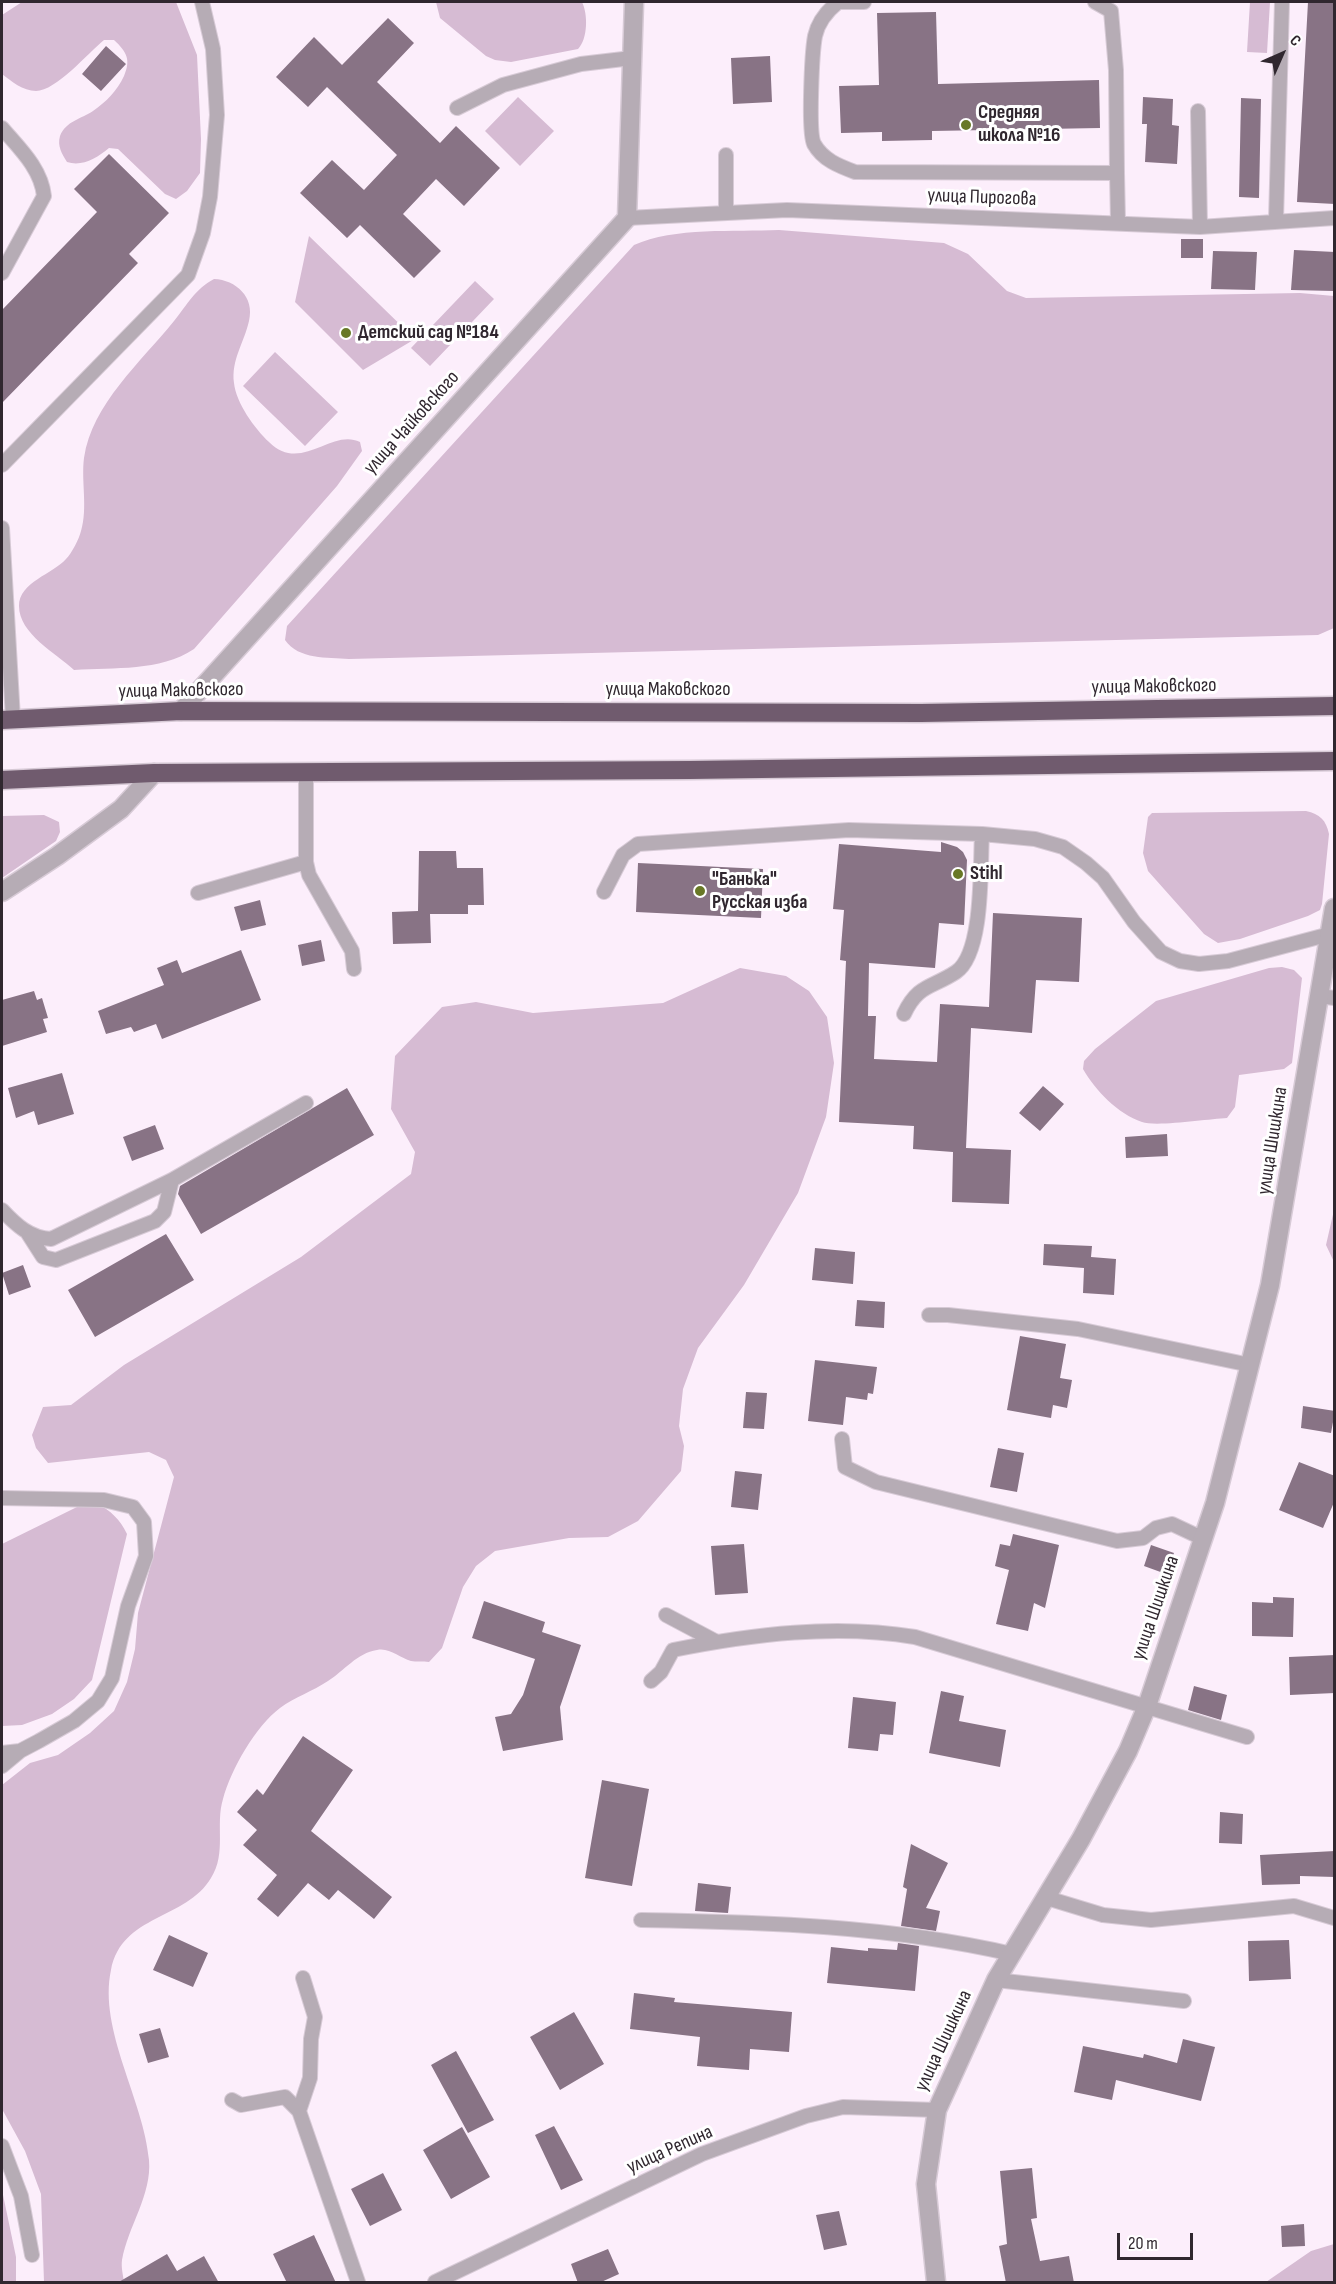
<!DOCTYPE html>
<html>
<head>
<meta charset="utf-8">
<style>
  body { margin:0 }
  #map { position:relative; width:1336px; height:2284px; overflow:hidden; background:#fceefb; font-family:"Sofia Sans Condensed",sans-serif }
  canvas { display:block }
  .frame { position:absolute; inset:0; border:3px solid #30272f; pointer-events:none }
  .north { position:absolute; left:1252px; top:24px; width:60px; height:60px; -webkit-text-stroke:4px #fff; paint-order:stroke; rotate:45deg; font-size:16px; font-weight:700; line-height:24px; text-align:center; color:#30272f }
  .north::after { content:''; display:block; margin:auto; width:21px; height:27px; background:#30272f; clip-path:polygon(50% 0,100% 100%,50% 72%,0 100%) }
  .scale { position:absolute; left:1117px; top:2233px; width:76px; height:27px; box-sizing:border-box; border:3px solid #30272f; border-top:0; padding-left:8px; font-size:18px; line-height:21px; white-space:nowrap; color:#30272f; -webkit-text-stroke:4px #fff; paint-order:stroke }
</style>
</head>
<body>
<div id="map">
<canvas width="1336" height="2284"></canvas>
<div class="frame"></div>
<div class="north">С</div>
<div class="scale">20 m</div>
</div>
<script>
const c = document.querySelector('canvas').getContext('2d');
c.lineJoin = 'round';
function fillPath(path, color) {
  c.fillStyle = color;
  c.fill(path, 'evenodd');
}
function trace(path, color, width, dash) {
  c.strokeStyle = color;
  c.lineWidth = width;
  c.lineCap = dash ? 'butt' : 'round';
  c.setLineDash(dash || []);
  c.stroke(path);
}
function label(font, color, halo, rows, align = 'center') {
  c.font = font + ' "Sofia Sans Condensed",sans-serif';
  c.lineWidth = 6;
  c.setLineDash([]);
  c.textBaseline = 'middle';
  c.strokeStyle = halo;
  c.fillStyle = color;
  for (const [text, x, y, turn = 0] of rows) {
    c.save();
    c.translate(x, y);
    c.rotate((+turn || 0) * Math.PI / 180);
    c.textAlign = isNaN(turn) ? turn : align;
    if (halo) c.strokeText(text, 0, 0);
    c.fillText(text, 0, 0);
    c.restore();
  }
}
fillPath(new Path2D(`
  M 22,2 L 176,2 L 197,55 L 201,139 L 200,173 L 187,191 L 176,199 L 165,194 L 118,149 L 109,148 C 97,158 82,167 67,162 C 62,154 57,146 60,136 C 66,121 81,119 93,111 C 106,102 117,91 124,76 C 131,60 127,52 114,40 L 104,40 C 88,53 56,91 36,91 C 23,91 11,81 2,74 L 2,15 Z
  M 436,2 L 582,2 C 588,14 588,39 578,49 L 511,62 L 495,60 L 486,56 L 440,18 Z
  M 1250,2 L 1270,2 L 1267,53 L 1247,52 Z
  M 518,97 L 554,131 L 520,166 L 485,131 Z
  M 779,230 L 944,243 L 968,254 L 1007,291 L 1026,298 L 1300,293 L 1334,296 L 1334,628 L 1318,635 L 349,659 C 327,657 299,660 285,640 L 287,626 L 634,245 C 674,227 735,232 779,230 Z
  M 309,236 L 415,339 L 363,370 L 295,302 Z
  M 214,279 C 236,280 255,297 249,321 C 244,343 231,360 234,383 C 236,403 255,429 269,442 C 301,474 331,428 360,442 L 362,451 L 337,486 L 194,649 C 159,672 115,667 74,670 C 56,653 19,634 19,606 C 19,582 53,574 66,559 C 72,553 79,539 81,531 C 88,508 81,481 84,458 C 92,404 141,362 174,321 C 187,305 195,289 214,279 Z
  M 475,281 L 494,299 L 430,366 L 411,348 Z
  M 275,352 L 338,412 L 305,446 L 243,386 Z
  M 1306,811 C 1320,814 1326,820 1329,834 L 1322,904 L 1320,910 L 1308,916 L 1240,939 L 1218,943 L 1204,934 L 1148,871 L 1143,853 L 1148,817 L 1152,813 Z
  M 44,815 L 59,822 L 60,832 L 56,841 L 2,878 L 2,816 Z
  M 1282,967 L 1294,970 L 1302,978 L 1292,1063 L 1284,1069 L 1239,1075 L 1235,1107 L 1227,1118 C 1208,1119 1156,1127 1142,1122 C 1118,1114 1095,1090 1083,1069 L 1084,1061 L 1095,1049 L 1156,1001 L 1269,968 Z
  M 740,968 L 786,976 L 809,991 L 827,1017 L 834,1063 L 826,1117 L 798,1193 L 744,1285 L 698,1348 L 683,1389 L 679,1426 L 684,1446 L 681,1471 L 638,1521 L 608,1537 L 569,1538 L 495,1551 L 476,1566 L 463,1587 L 442,1648 L 429,1662 C 423,1661 416,1662 411,1661 C 400,1658 389,1647 377,1650 C 357,1653 344,1671 328,1681 C 313,1691 295,1697 280,1708 C 256,1726 231,1769 223,1799 C 215,1825 227,1853 211,1878 C 186,1920 122,1914 111,1970 C 98,2030 144,2100 149,2160 C 152,2195 128,2226 122,2260 C 121,2267 123,2275 124,2282 L 44,2282 L 41,2194 L 25,2151 L 2,2109 L 2,1785 L 30,1763 L 58,1755 L 90,1733 L 114,1711 L 127,1682 L 135,1649 L 138,1613 L 174,1477 L 166,1460 L 149,1452 L 48,1463 L 36,1448 L 32,1435 L 43,1407 L 71,1405 L 124,1365 L 301,1257 L 411,1174 L 415,1152 L 391,1109 L 395,1056 L 442,1007 L 476,1002 L 533,1013 L 663,1003 Z
  M 1334,1210 L 1334,1262 L 1326,1245 Z
  M 96,1503 C 111,1511 120,1519 127,1534 L 92,1680 L 74,1699 L 52,1714 L 22,1725 L 2,1726 L 2,1544 L 79,1506 Z
  M 2,2190 L 16,2257 L 16,2282 L 2,2282 Z
  M 1334,2244 L 1334,2282 L 1266,2282 L 1311,2251 Z`), '#d6bbd3');
fillPath(new Path2D(`
  M 1308,2 L 1335,2 L 1335,204 L 1297,202 Z
  M 936,12 L 938,84 L 1099,80 L 1100,128 L 932,131 L 932,140 L 882,141 L 882,132 L 841,133 L 839,86 L 879,85 L 877,13 Z
  M 388,18 L 414,43 L 377,82 L 440,143 L 456,126 L 500,168 L 464,206 L 436,179 L 403,214 L 441,251 L 414,278 L 360,225 L 347,238 L 300,193 L 332,160 L 364,190 L 397,155 L 327,87 L 308,107 L 276,77 L 314,37 L 342,65 Z
  M 106,46 L 126,64 L 101,91 L 82,74 Z
  M 770,56 L 772,102 L 733,104 L 731,58 Z
  M 1143,97 L 1173,99 L 1172,125 L 1179,126 L 1177,164 L 1145,162 L 1147,124 L 1142,124 Z
  M 1241,98 L 1261,99 L 1259,198 L 1239,197 Z
  M 109,154 L 169,213 L 129,254 L 138,263 L 2,403 L 2,310 L 97,212 L 74,189 Z
  M 1181,239 L 1203,239 L 1203,258 L 1181,258 Z
  M 1294,250 L 1335,252 L 1334,291 L 1291,290 Z
  M 1213,251 L 1257,252 L 1255,290 L 1211,289 Z
  M 941,842 L 957,847 L 963,852 L 967,860 L 964,925 L 939,923 L 935,968 L 869,963 L 868,1016 L 876,1016 L 874,1059 L 937,1062 L 940,1004 L 989,1007 L 993,913 L 1082,918 L 1079,982 L 1036,980 L 1032,1033 L 971,1028 L 966,1148 L 1011,1150 L 1009,1204 L 952,1202 L 953,1152 L 913,1149 L 914,1126 L 839,1122 L 846,961 L 840,960 L 844,910 L 833,909 L 839,844 L 941,852 Z
  M 419,851 L 456,851 L 457,868 L 483,868 L 484,905 L 468,905 L 468,914 L 430,914 L 431,943 L 393,944 L 392,912 L 418,911 Z
  M 638,863 L 763,869 L 761,918 L 636,912 Z
  M 260,900 L 266,925 L 241,931 L 234,907 Z
  M 321,940 L 325,961 L 302,966 L 298,945 Z
  M 241,950 L 261,1000 L 162,1039 L 156,1024 L 134,1032 L 131,1027 L 106,1034 L 98,1011 L 164,985 L 157,968 L 177,960 L 182,973 Z
  M 34,991 L 37,1000 L 42,998 L 48,1018 L 43,1019 L 47,1032 L 2,1046 L 2,1000 Z
  M 62,1073 L 74,1114 L 38,1125 L 34,1111 L 16,1118 L 8,1088 Z
  M 1043,1086 L 1064,1104 L 1040,1131 L 1019,1113 Z
  M 347,1088 L 374,1135 L 201,1234 L 178,1194 L 180,1186 Z
  M 155,1125 L 164,1149 L 132,1161 L 123,1137 Z
  M 1167,1134 L 1168,1156 L 1126,1158 L 1125,1137 Z
  M 166,1234 L 194,1280 L 95,1337 L 68,1290 Z
  M 1044,1244 L 1092,1246 L 1091,1257 L 1116,1259 L 1114,1295 L 1083,1293 L 1084,1268 L 1043,1265 Z
  M 815,1248 L 855,1252 L 853,1284 L 812,1280 Z
  M 23,1265 L 31,1287 L 9,1295 L 2,1273 Z
  M 857,1300 L 885,1302 L 884,1328 L 855,1326 Z
  M 1020,1336 L 1066,1344 L 1060,1378 L 1072,1380 L 1067,1408 L 1053,1405 L 1051,1418 L 1007,1410 Z
  M 815,1360 L 877,1367 L 873,1394 L 868,1393 L 867,1400 L 846,1397 L 843,1425 L 808,1421 Z
  M 746,1392 L 767,1393 L 764,1429 L 743,1428 Z
  M 1303,1406 L 1335,1411 L 1331,1433 L 1301,1428 Z
  M 998,1448 L 1024,1453 L 1017,1492 L 990,1487 Z
  M 1299,1462 L 1335,1476 L 1335,1500 L 1323,1528 L 1279,1510 Z
  M 735,1471 L 762,1474 L 758,1510 L 731,1507 Z
  M 1013,1534 L 1059,1545 L 1045,1608 L 1034,1603 L 1028,1631 L 996,1624 L 1009,1570 L 995,1566 L 1000,1544 L 1010,1546 Z
  M 744,1544 L 748,1593 L 715,1595 L 711,1546 Z
  M 1151,1545 L 1174,1553 L 1166,1574 L 1144,1566 Z
  M 1273,1597 L 1294,1598 L 1293,1637 L 1252,1636 L 1252,1602 L 1273,1603 Z
  M 484,1601 L 545,1622 L 542,1632 L 581,1645 L 560,1707 L 563,1740 L 503,1751 L 495,1717 L 511,1714 L 523,1695 L 535,1659 L 472,1638 Z
  M 1335,1655 L 1335,1693 L 1290,1695 L 1289,1657 Z
  M 1194,1686 L 1227,1695 L 1221,1720 L 1188,1710 Z
  M 941,1691 L 964,1696 L 959,1721 L 1006,1730 L 1000,1767 L 929,1753 Z
  M 853,1697 L 896,1702 L 893,1735 L 880,1734 L 878,1751 L 848,1748 Z
  M 303,1736 L 353,1770 L 311,1831 L 392,1897 L 374,1919 L 338,1890 L 329,1900 L 308,1883 L 278,1917 L 257,1899 L 277,1875 L 243,1845 L 257,1830 L 237,1812 L 257,1789 L 263,1795 Z
  M 602,1780 L 649,1789 L 632,1886 L 585,1878 Z
  M 1220,1812 L 1243,1814 L 1242,1844 L 1219,1843 Z
  M 911,1844 L 948,1863 L 926,1908 L 940,1911 L 936,1931 L 901,1926 L 907,1889 L 903,1887 Z
  M 1335,1851 L 1335,1877 L 1300,1876 L 1300,1884 L 1262,1885 L 1260,1855 Z
  M 698,1883 L 731,1887 L 728,1913 L 695,1911 Z
  M 169,1935 L 208,1953 L 193,1987 L 153,1970 Z
  M 1289,1940 L 1291,1979 L 1249,1981 L 1248,1941 Z
  M 898,1943 L 919,1946 L 915,1991 L 827,1983 L 831,1947 L 868,1951 L 868,1948 L 897,1950 Z
  M 634,1993 L 675,1998 L 674,2002 L 792,2012 L 789,2052 L 750,2049 L 749,2070 L 697,2066 L 700,2037 L 630,2029 Z
  M 574,2012 L 604,2064 L 560,2090 L 530,2037 Z
  M 160,2028 L 169,2057 L 148,2063 L 139,2034 Z
  M 1183,2039 L 1215,2047 L 1201,2101 L 1116,2080 L 1112,2100 L 1074,2092 L 1083,2046 L 1143,2058 L 1144,2054 L 1177,2063 Z
  M 456,2051 L 494,2120 L 468,2133 L 431,2065 Z
  M 554,2126 L 583,2180 L 561,2190 L 535,2135 Z
  M 462,2127 L 490,2177 L 451,2199 L 423,2150 Z
  M 1032,2168 L 1037,2218 L 1031,2219 L 1040,2261 L 1069,2256 L 1074,2283 L 1006,2283 L 999,2246 L 1007,2244 L 1000,2171 Z
  M 383,2173 L 402,2210 L 370,2226 L 351,2189 Z
  M 839,2211 L 847,2245 L 824,2250 L 816,2215 Z
  M 1304,2224 L 1305,2246 L 1282,2247 L 1281,2226 Z
  M 314,2235 L 336,2283 L 287,2283 L 273,2254 Z
  M 608,2249 L 619,2274 L 599,2283 L 578,2283 L 571,2264 Z
  M 167,2254 L 177,2271 L 204,2256 L 219,2283 L 117,2283 Z`), '#887385');
const lane = new Path2D(`
  M 864,2 L 838,2 C 827,11 818,22 815,36 C 812,52 808,132 814,144 C 823,160 839,166 855,172 L 1117,173 L 1118,222
  M 1095,2 L 1111,11 L 1116,70 L 1117,173
  M 457,108 L 503,85 L 581,64 L 632,58
  M 1198,111 L 1200,227
  M 2,128 C 19,148 41,168 44,196 L 2,273
  M 726,213 L 726,155
  M 627,218 L 787,210 L 1200,227 L 1334,218
  M 1276,220 L 1282,2
  M 2,465 L 188,275 L 203,233 L 210,197 L 217,115 L 213,49 L 202,2
  M 2,528 L 13,719
  M 306,772 L 306,862 L 309,875 L 352,951 L 354,969
  M 604,892 L 623,855 L 638,844 L 849,830 L 982,834 L 1035,839 L 1063,847 L 1086,863 L 1103,878 L 1134,922 L 1161,952 L 1180,961 L 1199,964 L 1228,961 L 1330,934
  M 198,893 L 306,862
  M 1320,996 L 1334,998
  M 904,1014 C 918,984 932,988 956,972 C 984,953 980,866 982,834
  M 2,1210 C 16,1225 30,1238 51,1239 L 172,1180 L 306,1103
  M 27,1232 L 43,1257 L 56,1260 L 155,1221 L 164,1212 L 172,1180
  M 929,1315 L 948,1315 L 1078,1329 L 1250,1365
  M 842,1439 L 845,1467 L 876,1482 L 1117,1541 L 1143,1538 L 1156,1528 L 1172,1524 L 1204,1539
  M 2,1498 L 104,1500 L 133,1507 L 144,1522 L 146,1556 L 128,1606 L 112,1678 L 98,1701 L 74,1721 L 39,1741 L 20,1751 L 2,1753
  M 666,1615 L 715,1641
  M 651,1681 L 661,1672 L 673,1650 C 753,1634 835,1624 915,1637 L 1247,1737
  M 2,1766 L 20,1751
  M 1047,1898 L 1103,1915 L 1151,1920 L 1294,1906 L 1334,1918
  M 641,1920 C 765,1922 891,1926 1012,1954
  M 303,1978 L 315,2017 L 311,2039 L 310,2078 L 299,2111 L 358,2282
  M 996,1980 L 1184,2001
  M 232,2100 L 241,2105 L 285,2097 L 299,2111
  M 2,2146 L 21,2196 L 32,2255
  M 435,2282 L 702,2154 L 806,2116 L 843,2107 L 937,2110`);
const street = new Path2D(`
  M 181,711 L 627,218 L 634,2
  M 2,892 L 57,856 L 121,809 L 154,773
  M 936,2282 L 926,2184 L 937,2110 L 996,1980 L 1081,1839 L 1128,1751 L 1147,1706 L 1215,1503 L 1270,1285 L 1334,908`);
const highway = new Path2D(`
  M 2,720 L 181,711 L 921,713 L 1334,706
  M 2,780 L 154,773 L 690,770 L 1334,761`);
trace(lane, '#d7cad6', 16);
trace(street, '#d7cad6', 21);
trace(highway, '#d7cad6', 21);
trace(lane, '#b6acb5', 14);
trace(street, '#b6acb5', 18);
trace(highway, '#705b6e', 18);
for (const [x, y, r, color] of [
  [966,125,6,"#687826"],
  [346,333,6,"#687826"],
  [958,874,6,"#687826"],
  [700,891,6,"#687826"]
]) {
  const dot = new Path2D();
  dot.arc(x, y, r, 0, 2 * Math.PI);
  c.fillStyle = color;
  c.fill(dot);
  trace(dot, '#fff', 2);
}
label('bold 20px', '#30272f', '#fff', [
  ["Средняя",978,113],
  ["школа №16",978,136],
  ["Детский сад №184",358,333],
  ["Stihl",970,874],
  ["\"Банька\"",712,880],
  ["Русская изба",712,903]
], 'left');
label('20px', '#30272f', '#fff', [
  ["улица Пирогова",982,198,2],
  ["улица Чайковского",412,423,-48],
  ["улица Маковского",1154,687,-1],
  ["улица Маковского",668,690],
  ["улица Маковского",181,691,-1],
  ["улица Шишкина",1273,1141,-81],
  ["улица Шишкина",1156,1608,-71],
  ["улица Шишкина",944,2041,-65],
  ["улица Репина",670,2150,-24]
]);
</script>
</body>
</html>
